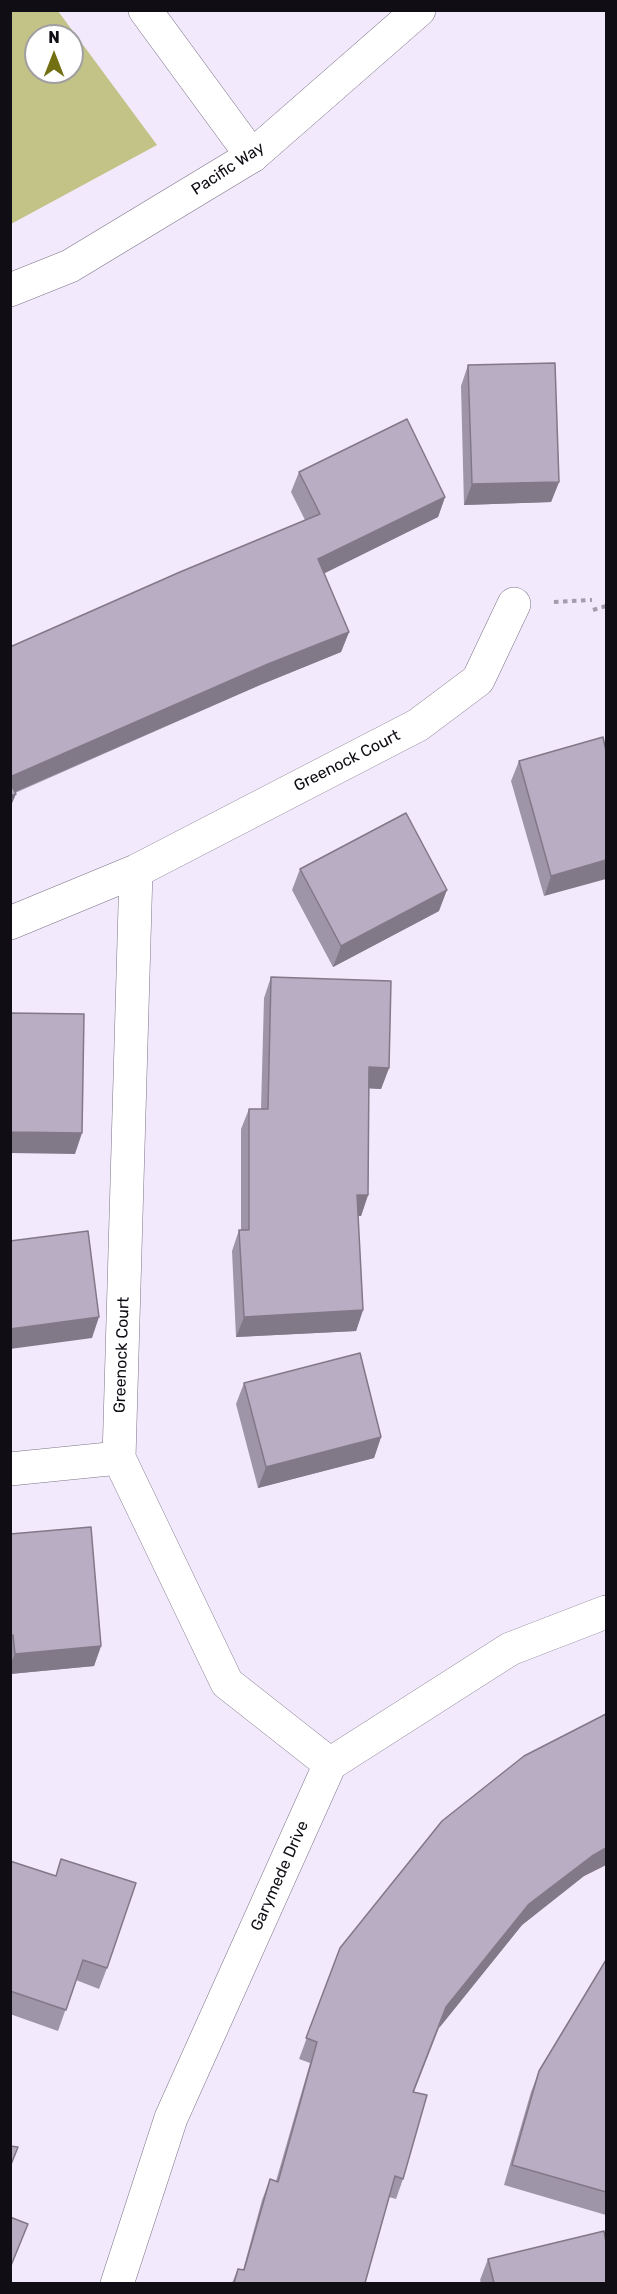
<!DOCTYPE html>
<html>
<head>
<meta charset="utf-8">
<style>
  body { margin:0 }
  #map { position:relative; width:617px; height:2294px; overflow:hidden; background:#f2e9fc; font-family:Rubik,sans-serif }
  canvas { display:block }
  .frame { position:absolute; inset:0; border:12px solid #110d15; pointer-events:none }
  .north { position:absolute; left:24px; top:24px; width:60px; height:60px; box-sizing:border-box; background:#fff; border:2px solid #a09ea1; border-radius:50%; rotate:0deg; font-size:16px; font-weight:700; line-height:24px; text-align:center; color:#110d15 }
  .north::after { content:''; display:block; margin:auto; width:21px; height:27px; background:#737013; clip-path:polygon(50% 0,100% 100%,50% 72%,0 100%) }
</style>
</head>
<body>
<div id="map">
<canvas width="617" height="2294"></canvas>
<div class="frame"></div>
<div class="north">N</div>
</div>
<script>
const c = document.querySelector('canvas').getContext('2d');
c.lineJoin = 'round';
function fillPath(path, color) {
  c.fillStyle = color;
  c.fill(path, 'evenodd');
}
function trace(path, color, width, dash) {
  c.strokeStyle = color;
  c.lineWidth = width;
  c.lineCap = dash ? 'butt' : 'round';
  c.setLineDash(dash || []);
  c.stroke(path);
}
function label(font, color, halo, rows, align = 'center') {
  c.font = font + ' Rubik,sans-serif';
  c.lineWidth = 4.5;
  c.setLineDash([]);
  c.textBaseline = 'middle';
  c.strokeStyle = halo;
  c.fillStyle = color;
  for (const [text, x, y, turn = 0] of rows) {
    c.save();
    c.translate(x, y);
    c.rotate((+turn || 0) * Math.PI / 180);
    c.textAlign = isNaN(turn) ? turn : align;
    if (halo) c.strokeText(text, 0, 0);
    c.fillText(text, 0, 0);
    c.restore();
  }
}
fillPath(new Path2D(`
  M 11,10 L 58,11 L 157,145 L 11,224 ZM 36,36 L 72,36 L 72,72 L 36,72 Z`), '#c3c387');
const minor = new Path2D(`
  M 145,10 L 252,156
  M 136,871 L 119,1458 L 227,1683 L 330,1764
  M 10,923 L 136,871 L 418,725 L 478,680 L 514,604
  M 10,1469 L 119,1458
  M 117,2284 L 171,2118 L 330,1764 L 510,1649 L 606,1612`);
const major = new Path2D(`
  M 10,290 L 70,266 L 252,156 L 419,10`);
trace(minor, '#7d7387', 34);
trace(major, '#7d7387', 34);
trace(new Path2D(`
  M 554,602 L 592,600
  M 593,610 L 606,606`), '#a49cab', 4, [4.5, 4.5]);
trace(minor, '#fff', 33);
trace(major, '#fff', 33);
fillPath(new Path2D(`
  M 468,365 L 559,482 L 551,502 L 464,505 L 461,386 Z
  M 299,472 L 445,497 L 438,517 L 324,573 L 349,632 L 341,652 L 260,685 L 15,793 L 10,647 L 305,520 L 291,492 Z
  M 603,737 L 544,896 L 511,781 L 519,761 Z
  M 300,869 L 439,911 L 333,967 L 292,890 Z
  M 271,977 L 389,1068 L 381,1089 L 369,1088 L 368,1195 L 361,1216 L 358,1216 L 363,1310 L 356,1331 L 236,1337 L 232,1251 L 239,1230 L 241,1230 L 241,1129 L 249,1109 L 261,1109 L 264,998 Z
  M 244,1383 L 381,1437 L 374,1458 L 258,1488 L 236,1404 Z
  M 10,1534 L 101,1646 L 94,1666 L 10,1674 Z
  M 606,1714 L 606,1865 L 584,1876 L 522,1925 L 439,2028 L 414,2092 L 403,2179 L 396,2199 L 389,2197 L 365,2283 L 232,2283 L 238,2269 L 243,2270 L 262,2200 L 270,2179 L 276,2181 L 310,2063 L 299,2059 L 340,1948 Z
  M 10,1861 L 107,1968 L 99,1989 L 76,1980 L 58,2031 L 10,2014 Z
  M 606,1960 L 606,2215 L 504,2185 L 531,2092 L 539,2071 Z
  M 488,2259 L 606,2283 L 481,2283 L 480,2280 Z`), '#9e95a8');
fillPath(new Path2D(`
  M 559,482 L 551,502 L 464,505 L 472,484 Z
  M 445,497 L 438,517 L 311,580 L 318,559 Z
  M 349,632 L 341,652 L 260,685 L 10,794 L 10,777 L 268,664 Z
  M 16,794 L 10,808 L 10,796 Z
  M 606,860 L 606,879 L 544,896 L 551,876 Z
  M 447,890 L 439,911 L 333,967 L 341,946 Z
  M 369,1067 L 389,1068 L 381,1089 L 361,1088 Z
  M 10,1132 L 82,1133 L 75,1154 L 10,1153 Z
  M 357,1195 L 368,1195 L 361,1216 L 350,1216 Z
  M 363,1310 L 356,1331 L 236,1337 L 244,1317 Z
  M 99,1317 L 92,1338 L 10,1349 L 10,1329 Z
  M 381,1437 L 374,1458 L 258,1488 L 266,1467 Z
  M 101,1646 L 94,1666 L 10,1674 L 10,1665 L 15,1654 Z
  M 606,1848 L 606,1865 L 584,1876 L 522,1925 L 439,2028 L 446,2007 L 529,1904 L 592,1856 Z`), '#817988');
const building = new Path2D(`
  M 555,363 L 559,482 L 472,484 L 468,365 Z
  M 407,419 L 445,497 L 318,559 L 349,632 L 268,664 L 10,777 L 10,647 L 180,572 L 320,514 L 299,472 Z
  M 603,737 L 606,751 L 606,860 L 551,876 L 519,761 Z
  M 10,783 L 16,794 L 10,796 Z
  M 406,813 L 447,890 L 341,946 L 300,869 Z
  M 271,977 L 391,981 L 389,1068 L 369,1067 L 368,1195 L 357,1195 L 363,1310 L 244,1317 L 239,1230 L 249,1230 L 249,1109 L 268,1109 Z
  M 10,1013 L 84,1014 L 82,1133 L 10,1132 Z
  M 88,1231 L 99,1317 L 10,1329 L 10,1241 Z
  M 360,1353 L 381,1437 L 266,1467 L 244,1383 Z
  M 91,1527 L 101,1646 L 15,1654 L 13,1635 L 10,1636 L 10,1534 Z
  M 606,1714 L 606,1848 L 592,1856 L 529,1904 L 446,2007 L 413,2092 L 427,2095 L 403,2179 L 395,2176 L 365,2283 L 234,2283 L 238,2269 L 244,2270 L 270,2179 L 278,2182 L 317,2042 L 306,2038 L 340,1948 L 442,1821 L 524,1756 Z
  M 61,1859 L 136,1883 L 107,1968 L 83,1960 L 66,2010 L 10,1991 L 10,1861 L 56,1876 Z
  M 606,1960 L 606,2192 L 512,2165 L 539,2071 Z
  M 10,2146 L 18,2147 L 10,2167 Z
  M 10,2217 L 28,2224 L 10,2268 Z
  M 604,2231 L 606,2242 L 606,2283 L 494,2283 L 488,2259 Z`);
fillPath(building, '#b8adc3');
trace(building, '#817988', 1.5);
label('16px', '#110d15', '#fff', [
  ["Pacific Way",228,169,-33],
  ["Greenock Court",347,761,-27],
  ["Greenock Court",122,1355,-88],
  ["Garymede Drive",280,1876,-66]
]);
</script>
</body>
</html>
